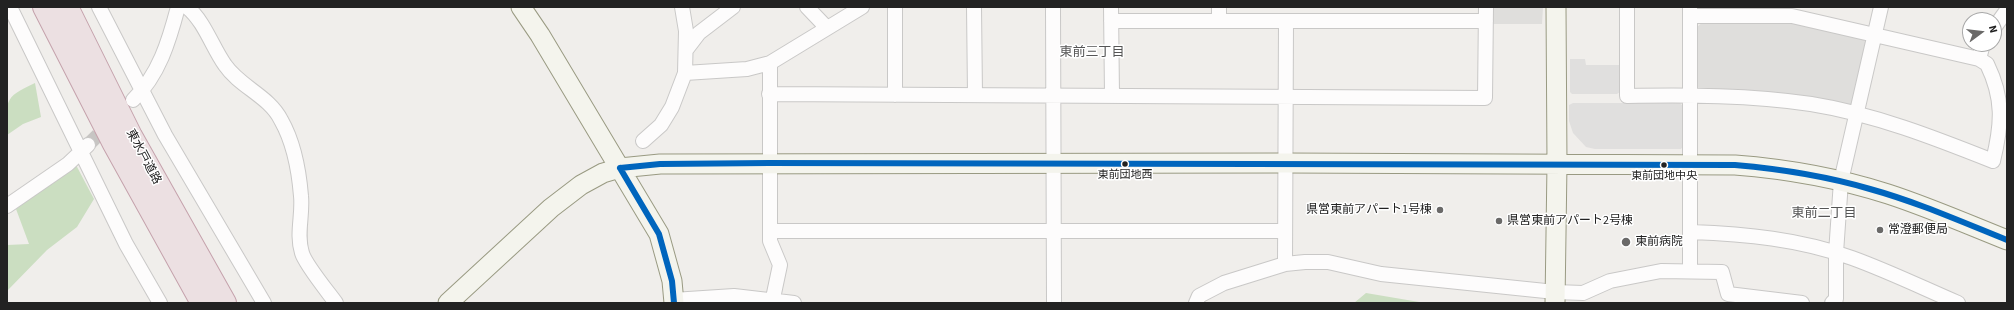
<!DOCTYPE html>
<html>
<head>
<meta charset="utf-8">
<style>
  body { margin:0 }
  #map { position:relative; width:2014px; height:310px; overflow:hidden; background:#f0eeeb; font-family:"Source Sans 3",sans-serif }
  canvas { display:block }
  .frame { position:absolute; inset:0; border:8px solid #222; pointer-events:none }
  .north { position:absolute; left:1962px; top:12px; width:40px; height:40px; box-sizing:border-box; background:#fff; border:1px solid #a7a7a7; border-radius:50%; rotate:75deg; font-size:11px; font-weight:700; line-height:16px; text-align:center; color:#222 }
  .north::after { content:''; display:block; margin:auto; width:14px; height:18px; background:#6a6968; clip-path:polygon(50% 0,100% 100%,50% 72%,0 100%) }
</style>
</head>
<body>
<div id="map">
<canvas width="2014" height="310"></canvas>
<div class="frame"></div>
<div class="north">N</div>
</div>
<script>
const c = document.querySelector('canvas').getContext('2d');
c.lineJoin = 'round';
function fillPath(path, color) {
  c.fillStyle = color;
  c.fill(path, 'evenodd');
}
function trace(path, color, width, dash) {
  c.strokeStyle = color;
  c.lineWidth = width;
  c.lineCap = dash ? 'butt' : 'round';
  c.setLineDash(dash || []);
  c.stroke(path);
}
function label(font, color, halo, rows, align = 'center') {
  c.font = font + ' "Source Sans 3","Noto Sans JP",sans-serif';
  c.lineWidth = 3;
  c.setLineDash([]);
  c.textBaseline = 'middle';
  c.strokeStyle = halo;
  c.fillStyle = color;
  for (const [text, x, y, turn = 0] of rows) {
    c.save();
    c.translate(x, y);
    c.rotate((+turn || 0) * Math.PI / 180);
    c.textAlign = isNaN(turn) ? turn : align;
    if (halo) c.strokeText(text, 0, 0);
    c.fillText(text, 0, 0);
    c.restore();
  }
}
fillPath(new Path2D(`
  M 1492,7 L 1543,7 L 1542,24 L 1492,24 Z
  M 1703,22 L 1802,24 L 1864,40 L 1867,45 L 1853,104 L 1847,107 L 1702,90 L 1697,87 L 1697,27 Z`), '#dfdedc');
fillPath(new Path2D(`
  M 35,83 L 41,117 L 23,124 L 7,135 C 7,101 2,98 35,83 Z
  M 76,165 L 94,199 L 77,227 L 47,250 L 7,291 L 7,245 L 29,244 L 16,209 Z
  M 1366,293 L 1425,303 L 1354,303 Z`), '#cbdec1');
fillPath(new Path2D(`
  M 1570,59 L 1585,59 L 1586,65 L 1620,65 L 1620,92 L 1617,94 L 1572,94 L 1570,92 Z
  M 1573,103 L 1680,103 L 1685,108 L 1685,144 L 1681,149 L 1595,149 L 1586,147 L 1573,133 L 1569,121 L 1569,105 Z`), '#e0dfde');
trace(new Path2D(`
  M 88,145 L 110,123`), '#c7c5c3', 14, [14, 7]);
const street = new Path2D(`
  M 10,7 L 126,244 L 160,303
  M 99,7 L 165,135 L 264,303
  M 187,7 C 205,22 212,47 225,65 C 240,87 269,96 281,120 C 293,141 299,171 301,196 C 303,215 296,234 302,253 C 305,264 328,292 336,303
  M 807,7 L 827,28
  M 895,7 L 895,95
  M 974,7 L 975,95
  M 1053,7 L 1054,303
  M 1111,7 L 1112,95
  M 1219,7 L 1219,21
  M 1627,7 L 1627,96 C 1688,95 1750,95 1811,104 C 1874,114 1935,138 1993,161 C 2002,124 2004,99 1987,64 L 1979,59 L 1792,16 L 1690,16
  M 1111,21 L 1486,21
  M 1994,28 L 2007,10
  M 686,50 L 699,33 L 733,7
  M 1979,59 L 1983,44
  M 770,63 L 770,241 L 780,265 L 772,303
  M 685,73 L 747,69 L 770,63 L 862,7
  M 769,94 L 1485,98 L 1486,7
  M 133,100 C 159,75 169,41 178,7
  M 643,141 L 661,125 L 672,107 L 685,73 L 686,31 L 682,7
  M 7,206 L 68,164 L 88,145
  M 770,231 L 1285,231
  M 1691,232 C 1745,234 1800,239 1852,258 C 1888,271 1923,288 1958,303
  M 1285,264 L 1286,21
  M 1690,271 L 1690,8
  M 673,300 L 734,296 L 794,303
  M 1196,303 L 1199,296 L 1224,283 L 1285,264 L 1305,262 L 1328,262 L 1381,274 L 1555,292 L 1583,293 L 1610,281 L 1661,271 L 1722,272 L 1728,294 L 1802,303
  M 1832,303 L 1836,299 L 1836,253 L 1841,181 L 1881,7`);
const secondary = new Path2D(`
  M 521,7 L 540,35 L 659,234 L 672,281 L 674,303
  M 448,303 L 551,208 L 581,185 L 603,173 L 620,168 L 660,164 L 1285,163 L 1735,165 C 1787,169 1838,178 1888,194 C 1928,207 1967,224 2007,240
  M 1555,303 L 1557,164 L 1556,7`);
const highway = new Path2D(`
  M 44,7 L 114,144 L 202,303
  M 67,7 L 131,136 L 225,303`);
trace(street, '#c9c8c7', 16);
trace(secondary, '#999a82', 21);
trace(highway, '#c5a2ac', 24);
trace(street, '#fdfcfc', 14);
trace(secondary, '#f4f4ed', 19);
trace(highway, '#ece0e2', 22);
trace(new Path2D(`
  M 620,168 L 660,164 L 769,163 L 1735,165 C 1781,169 1826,176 1870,189 C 1917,202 1962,222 2007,240
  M 620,168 L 659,234 L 672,281 L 674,303`), '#0065bd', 6);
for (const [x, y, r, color] of [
  [1125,164,3.5,"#222"],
  [1664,165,3.5,"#222"],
  [1440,210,4,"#6a6968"],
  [1499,221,4,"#6a6968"],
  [1880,230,4,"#6a6968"],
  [1626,242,5,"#6a6968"]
]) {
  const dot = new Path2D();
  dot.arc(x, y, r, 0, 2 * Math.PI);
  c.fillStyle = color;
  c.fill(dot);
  trace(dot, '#fff', 1.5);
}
label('11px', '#222', '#fff', [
  ["東前団地西",1125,176],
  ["東前団地中央",1664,177]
]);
label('12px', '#222', '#fff', [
  ["東水戸道路",143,157,62]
]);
label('12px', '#222', '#fff', [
  ["県営東前アパート1号棟",1432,210,"right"],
  ["県営東前アパート2号棟",1507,221],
  ["常澄郵便局",1888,230],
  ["東前病院",1635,242]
], 'left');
label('13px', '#555', '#fff', [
  ["東前三丁目",1092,53],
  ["東前二丁目",1824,214]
]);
</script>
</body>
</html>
